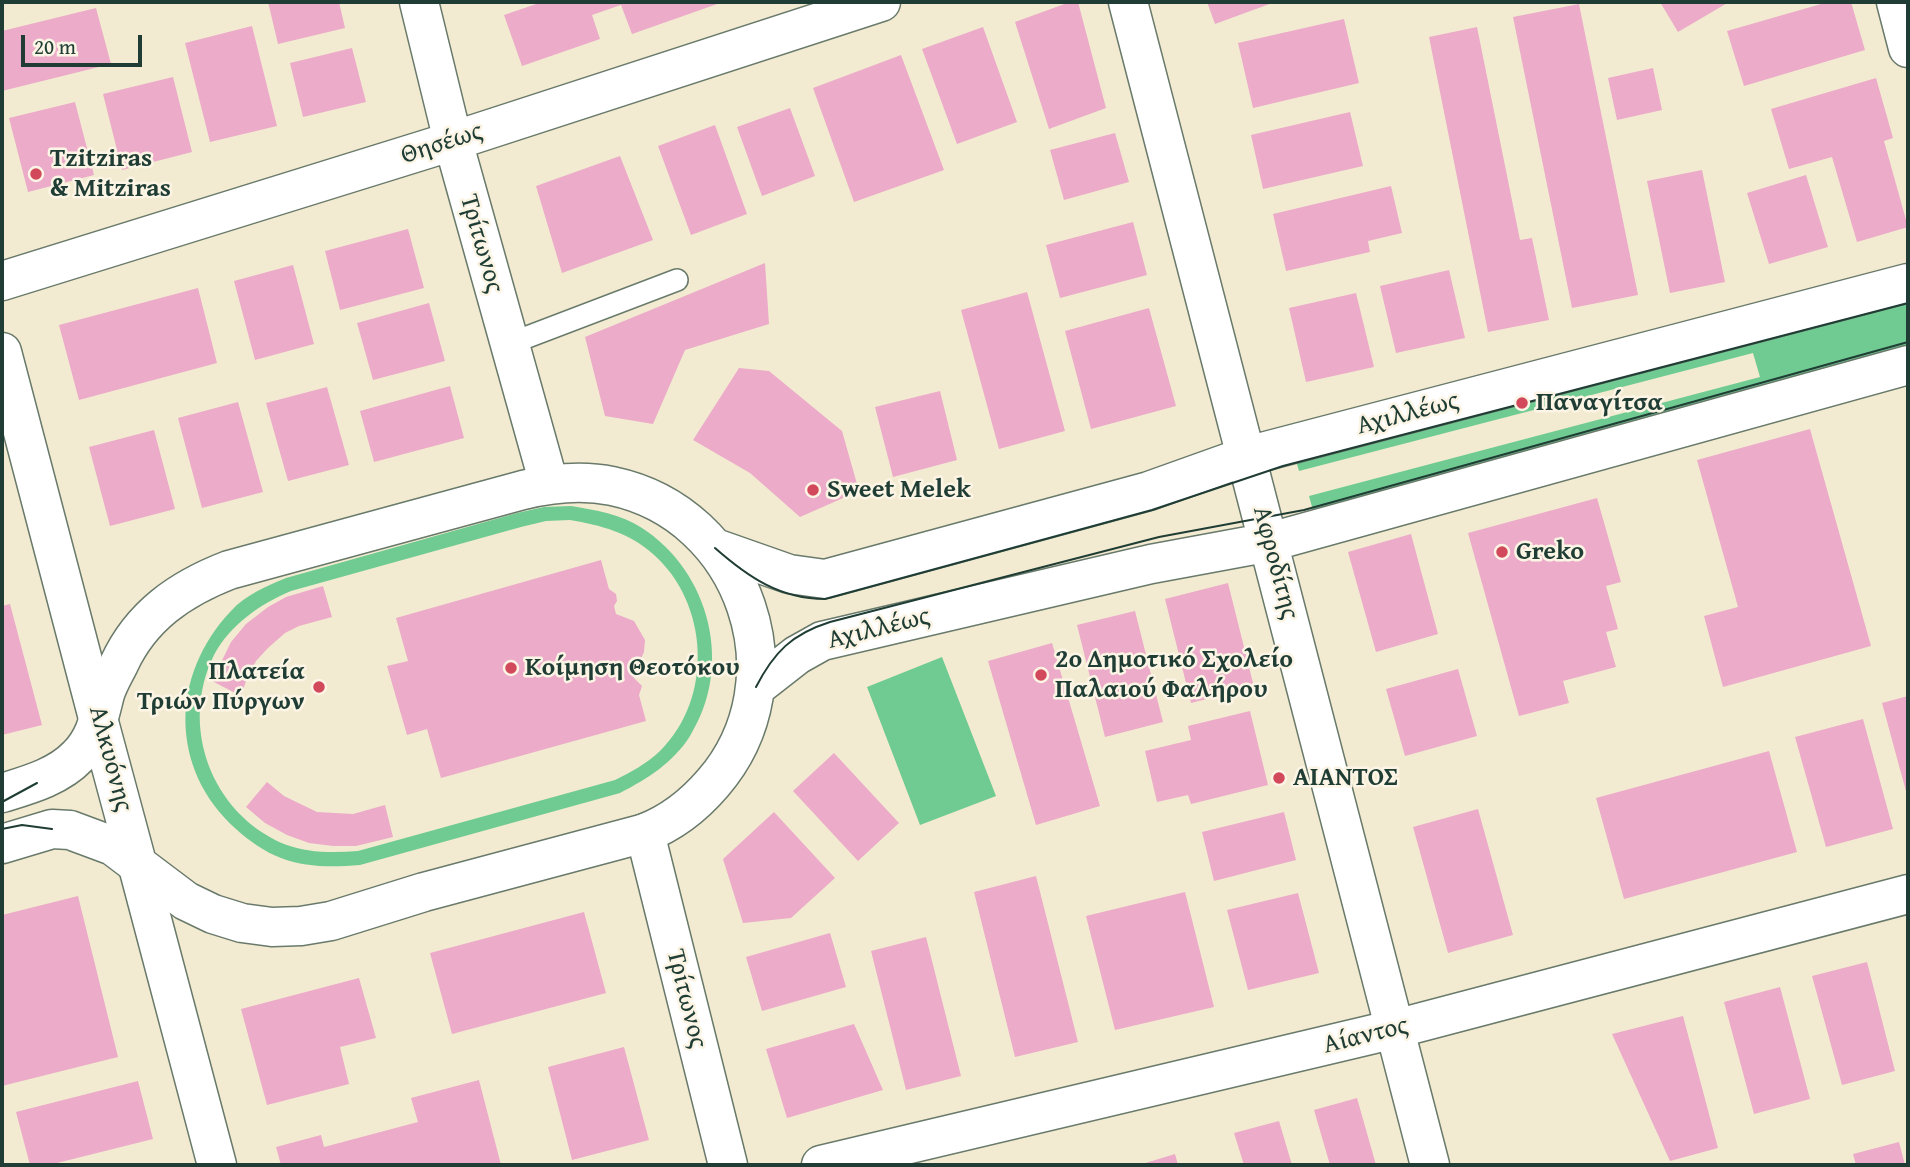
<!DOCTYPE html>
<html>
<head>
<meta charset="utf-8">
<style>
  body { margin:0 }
  #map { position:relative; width:1910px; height:1167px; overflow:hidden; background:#f3ebd1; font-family:"Gentium Book Plus",serif }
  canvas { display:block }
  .frame { position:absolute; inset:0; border:4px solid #1f3d34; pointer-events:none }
  .scale { position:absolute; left:21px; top:35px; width:121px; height:32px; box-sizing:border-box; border:4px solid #1f3d34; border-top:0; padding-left:9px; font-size:21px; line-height:24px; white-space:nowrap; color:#1f3d34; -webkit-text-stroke:5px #fcf5e5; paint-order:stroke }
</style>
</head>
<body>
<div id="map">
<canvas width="1910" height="1167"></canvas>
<div class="frame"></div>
<div class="scale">20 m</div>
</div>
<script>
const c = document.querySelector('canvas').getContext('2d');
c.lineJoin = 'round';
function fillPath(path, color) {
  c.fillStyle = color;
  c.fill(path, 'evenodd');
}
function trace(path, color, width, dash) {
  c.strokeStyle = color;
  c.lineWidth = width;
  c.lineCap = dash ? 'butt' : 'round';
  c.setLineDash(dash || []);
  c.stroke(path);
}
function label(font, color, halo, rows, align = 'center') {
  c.font = font + ' "Gentium Book Plus",serif';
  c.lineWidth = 5;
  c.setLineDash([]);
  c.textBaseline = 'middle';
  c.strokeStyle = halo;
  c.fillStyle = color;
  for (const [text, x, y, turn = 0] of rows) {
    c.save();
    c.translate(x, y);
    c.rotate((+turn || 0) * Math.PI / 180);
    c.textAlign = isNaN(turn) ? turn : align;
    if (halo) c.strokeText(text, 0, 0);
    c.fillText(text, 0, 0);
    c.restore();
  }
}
fillPath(new Path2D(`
  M 1908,294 L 1908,351 L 1314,514 L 1309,496 L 1760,377 L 1753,353 L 1299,471 L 1295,457 Z
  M 571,506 C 595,510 621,514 642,528 C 710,572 734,666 690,736 C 673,763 647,779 620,793 L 360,865 C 334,867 307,868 281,858 C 265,852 249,841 236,829 C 169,769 170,675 231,611 C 245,595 267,586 286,578 L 517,513 L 544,507 ZM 570,520 C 600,525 630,533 653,554 C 709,603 714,698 660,751 C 646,764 631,772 615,780 L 358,851 C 333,853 307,853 284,844 C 211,813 179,726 214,655 C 230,625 260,604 291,591 L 521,527 L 546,521 Z
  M 942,657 L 996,796 L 920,825 L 867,687 Z`), '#70cb92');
fillPath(new Path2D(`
  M 268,2 L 339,2 L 345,28 L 278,44 Z
  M 542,2 L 723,2 L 632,34 L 621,5 L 592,15 L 600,39 L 522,66 L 504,15 Z
  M 1070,2 L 1078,2 L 1106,108 L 1049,129 L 1015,22 Z
  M 1207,2 L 1275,2 L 1215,24 Z
  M 1660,2 L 1729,2 L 1678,32 Z
  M 1828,2 L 1851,2 L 1865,50 L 1744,86 L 1727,31 Z
  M 1579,4 L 1638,295 L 1572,308 L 1513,17 Z
  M 96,8 L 111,64 L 2,91 L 2,31 Z
  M 1344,19 L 1359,83 L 1253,108 L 1238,43 Z
  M 252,26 L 277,126 L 210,142 L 185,43 Z
  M 983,27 L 1017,122 L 957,144 L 922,49 Z
  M 1477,27 L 1520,240 L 1532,238 L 1549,320 L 1488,332 L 1429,37 Z
  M 352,48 L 366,102 L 303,117 L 290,63 Z
  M 901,55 L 944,170 L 854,202 L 813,88 Z
  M 1653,68 L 1662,110 L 1617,120 L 1608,78 Z
  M 173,77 L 192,152 L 122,170 L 103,94 Z
  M 1876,78 L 1893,138 L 1884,141 L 1908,227 L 1857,242 L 1832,157 L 1789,169 L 1771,109 Z
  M 75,102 L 94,175 L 28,192 L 9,118 Z
  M 790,108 L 815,176 L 762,196 L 737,127 Z
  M 1350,112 L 1363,166 L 1263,189 L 1251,135 Z
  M 715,125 L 747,214 L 691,235 L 658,146 Z
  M 1115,133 L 1129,182 L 1064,200 L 1050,150 Z
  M 620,156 L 653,240 L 562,273 L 536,186 Z
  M 1702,170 L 1725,282 L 1670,293 L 1647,181 Z
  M 1806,175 L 1828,247 L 1769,264 L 1747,193 Z
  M 1391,186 L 1402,233 L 1368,241 L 1370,252 L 1286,271 L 1273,214 Z
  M 1133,222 L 1147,275 L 1060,298 L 1046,245 Z
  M 408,229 L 424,288 L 340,310 L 325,251 Z
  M 765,263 L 769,324 L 685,350 L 653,424 L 605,416 L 585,337 Z
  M 293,265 L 314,344 L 255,360 L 234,281 Z
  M 1449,270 L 1465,338 L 1396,353 L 1380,286 Z
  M 198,288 L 217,363 L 79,400 L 59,325 Z
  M 1027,292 L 1065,431 L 999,449 L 961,310 Z
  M 1356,293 L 1374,367 L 1306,382 L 1289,308 Z
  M 429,303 L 445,361 L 373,380 L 357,323 Z
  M 1149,308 L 1176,406 L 1091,429 L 1065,331 Z
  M 739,368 L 769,371 L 842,431 L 859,491 L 800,517 L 750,473 L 693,440 Z
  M 450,386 L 464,438 L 374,462 L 360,411 Z
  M 327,387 L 349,465 L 288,481 L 266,403 Z
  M 940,391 L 957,460 L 893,477 L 875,407 Z
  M 238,402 L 263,492 L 202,508 L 178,418 Z
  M 1810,429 L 1871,646 L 1723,687 L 1704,616 L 1738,607 L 1697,460 Z
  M 154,430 L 175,509 L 110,526 L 89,447 Z
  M 1597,498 L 1621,582 L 1606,586 L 1618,629 L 1606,632 L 1616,667 L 1563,681 L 1569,703 L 1519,716 L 1468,533 Z
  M 1411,534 L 1438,634 L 1376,652 L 1348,552 Z
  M 601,560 L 609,589 L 616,594 L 617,601 L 614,606 L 616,614 L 634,621 L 645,640 L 644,652 L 640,661 L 632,670 L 634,678 L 642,686 L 639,695 L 646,721 L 441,778 L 427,729 L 407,735 L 387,666 L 408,661 L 396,618 Z
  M 1228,583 L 1254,687 L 1191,703 L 1165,599 Z
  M 323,586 L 332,617 L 299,626 L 285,633 L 268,648 L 256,661 L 247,678 L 241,696 L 212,681 L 231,642 L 246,624 L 268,607 L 286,597 Z
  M 10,604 L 42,725 L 2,735 L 2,606 Z
  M 1135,611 L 1163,722 L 1105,737 L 1077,625 Z
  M 1052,643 L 1100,806 L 1036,825 L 988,661 Z
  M 1458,669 L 1477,736 L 1405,756 L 1386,689 Z
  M 1908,696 L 1908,795 L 1907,795 L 1882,703 Z
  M 1250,711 L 1268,785 L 1191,804 L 1188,795 L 1157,802 L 1145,751 L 1191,740 L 1188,726 Z
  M 1863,719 L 1893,829 L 1826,847 L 1795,737 Z
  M 1769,751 L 1797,852 L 1624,899 L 1596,798 Z
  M 834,753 L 899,823 L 858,861 L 793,791 Z
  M 267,782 L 284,796 L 317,812 L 353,814 L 385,805 L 393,837 L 356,846 L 333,846 L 309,843 L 287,835 L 265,823 L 246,807 Z
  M 1478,809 L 1513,935 L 1448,953 L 1413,827 Z
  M 774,812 L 835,878 L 791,918 L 743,923 L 723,859 Z
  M 1284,812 L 1296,860 L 1214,881 L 1202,832 Z
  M 1036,876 L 1078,1042 L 1015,1057 L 974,892 Z
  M 1185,892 L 1214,1007 L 1115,1030 L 1086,916 Z
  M 1298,893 L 1319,973 L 1248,990 L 1227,910 Z
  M 78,896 L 118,1057 L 2,1086 L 2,915 Z
  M 584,912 L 606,993 L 452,1034 L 430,953 Z
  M 830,933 L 846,987 L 762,1011 L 746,957 Z
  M 926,937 L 961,1076 L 906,1090 L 871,951 Z
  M 1867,962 L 1895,1071 L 1842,1085 L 1812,976 Z
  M 359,978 L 376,1038 L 340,1047 L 349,1084 L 267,1105 L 241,1009 Z
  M 1780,987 L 1810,1099 L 1754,1114 L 1724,1002 Z
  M 1683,1016 L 1718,1148 L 1670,1161 L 1612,1034 Z
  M 854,1024 L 883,1090 L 787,1118 L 766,1049 Z
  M 624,1047 L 649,1140 L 572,1160 L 548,1067 Z
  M 479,1080 L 501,1165 L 281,1165 L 276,1147 L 321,1135 L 324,1147 L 418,1122 L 411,1098 Z
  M 138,1081 L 153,1139 L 49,1165 L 30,1165 L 16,1112 Z
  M 1357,1098 L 1376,1165 L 1330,1165 L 1314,1110 Z
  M 1279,1121 L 1292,1165 L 1244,1165 L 1234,1133 Z
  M 1899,1142 L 1905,1165 L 1856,1165 L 1853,1154 Z
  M 1175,1154 L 1178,1165 L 1139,1165 Z`), '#ebabc9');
const lane = new Path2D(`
  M 509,344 L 677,280`);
const street = new Path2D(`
  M 419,2 L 453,141 L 549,484
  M 2,281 L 453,141 L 881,2
  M 2,352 L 99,722
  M 645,833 L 728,1165
  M 137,863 L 217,1165
  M 821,1165 L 1395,1029 L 1908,894`);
const secondary = new Path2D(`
  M 1128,2 L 1430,1165
  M 1896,2 L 1908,48
  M 715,548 L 789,574 L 825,579 L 1149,491 L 1247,456 L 1908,283
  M 756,687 L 797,655 L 822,641 L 1151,564 L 1270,542 L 1908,365
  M 99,722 L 137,863
  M 2,793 C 28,785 58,777 78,756 C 96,738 99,717 105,694 C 108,684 114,674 119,664 C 141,616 180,589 229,570 L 523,490 C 552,483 583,480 612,486 C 746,514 802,680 713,783 C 695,804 671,823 645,833 L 424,892 L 331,921 L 301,926 L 272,927 L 242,923 L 213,914 L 186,901 L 113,846 L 70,830 L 52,829 L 2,844`);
trace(lane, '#697a6b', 24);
trace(street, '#697a6b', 41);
trace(secondary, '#697a6b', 41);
trace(lane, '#fff', 21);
trace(street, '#fff', 38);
trace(secondary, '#fff', 38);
trace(new Path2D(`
  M 715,548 C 748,577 780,599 825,599 L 1152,510 L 1283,466 L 1908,303
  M 756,687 C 774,652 792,634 830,622 L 1159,537 L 1304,510 L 1908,342
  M 2,802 L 37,783
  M 2,829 L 22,825 L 52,829`), '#1f3d34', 2);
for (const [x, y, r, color] of [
  [36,174,7,"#d1495b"],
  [1522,403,7,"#d1495b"],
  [813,490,7,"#d1495b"],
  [1502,552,7,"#d1495b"],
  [511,668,7,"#d1495b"],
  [1041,675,7,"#d1495b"],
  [319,687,7,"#d1495b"],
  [1279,778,7,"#d1495b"]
]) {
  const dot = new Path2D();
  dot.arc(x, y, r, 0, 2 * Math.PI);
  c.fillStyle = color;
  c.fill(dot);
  trace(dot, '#fcf5e5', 2.5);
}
label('26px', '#1f3d34', '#fcf5e5', [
  ["Θησέως",442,144,-18],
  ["Τρίτωνος",481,244,74],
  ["Αχιλλέως",1408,414,-15],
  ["Αφροδίτης",1275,563,75],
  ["Αχιλλέως",879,629,-14],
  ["Αλκυόνης",110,759,75],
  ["Τρίτωνος",686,999,76],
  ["Αίαντος",1366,1036,-14]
]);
label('bold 26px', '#1f3d34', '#fcf5e5', [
  ["Tzitziras",50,159],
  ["& Mitziras",50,189],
  ["Παναγίτσα",1536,403],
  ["Sweet Melek",827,490],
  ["Greko",1516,552],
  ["2ο Δημοτικό Σχολείο",1055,660],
  ["Παλαιού Φαλήρου",1055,690],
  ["Κοίμηση Θεοτόκου",525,668],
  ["Πλατεία",305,672,"right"],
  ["Τριών Πύργων",305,702,"right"],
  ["ΑΙΑΝΤΟΣ",1293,778]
], 'left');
</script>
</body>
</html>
